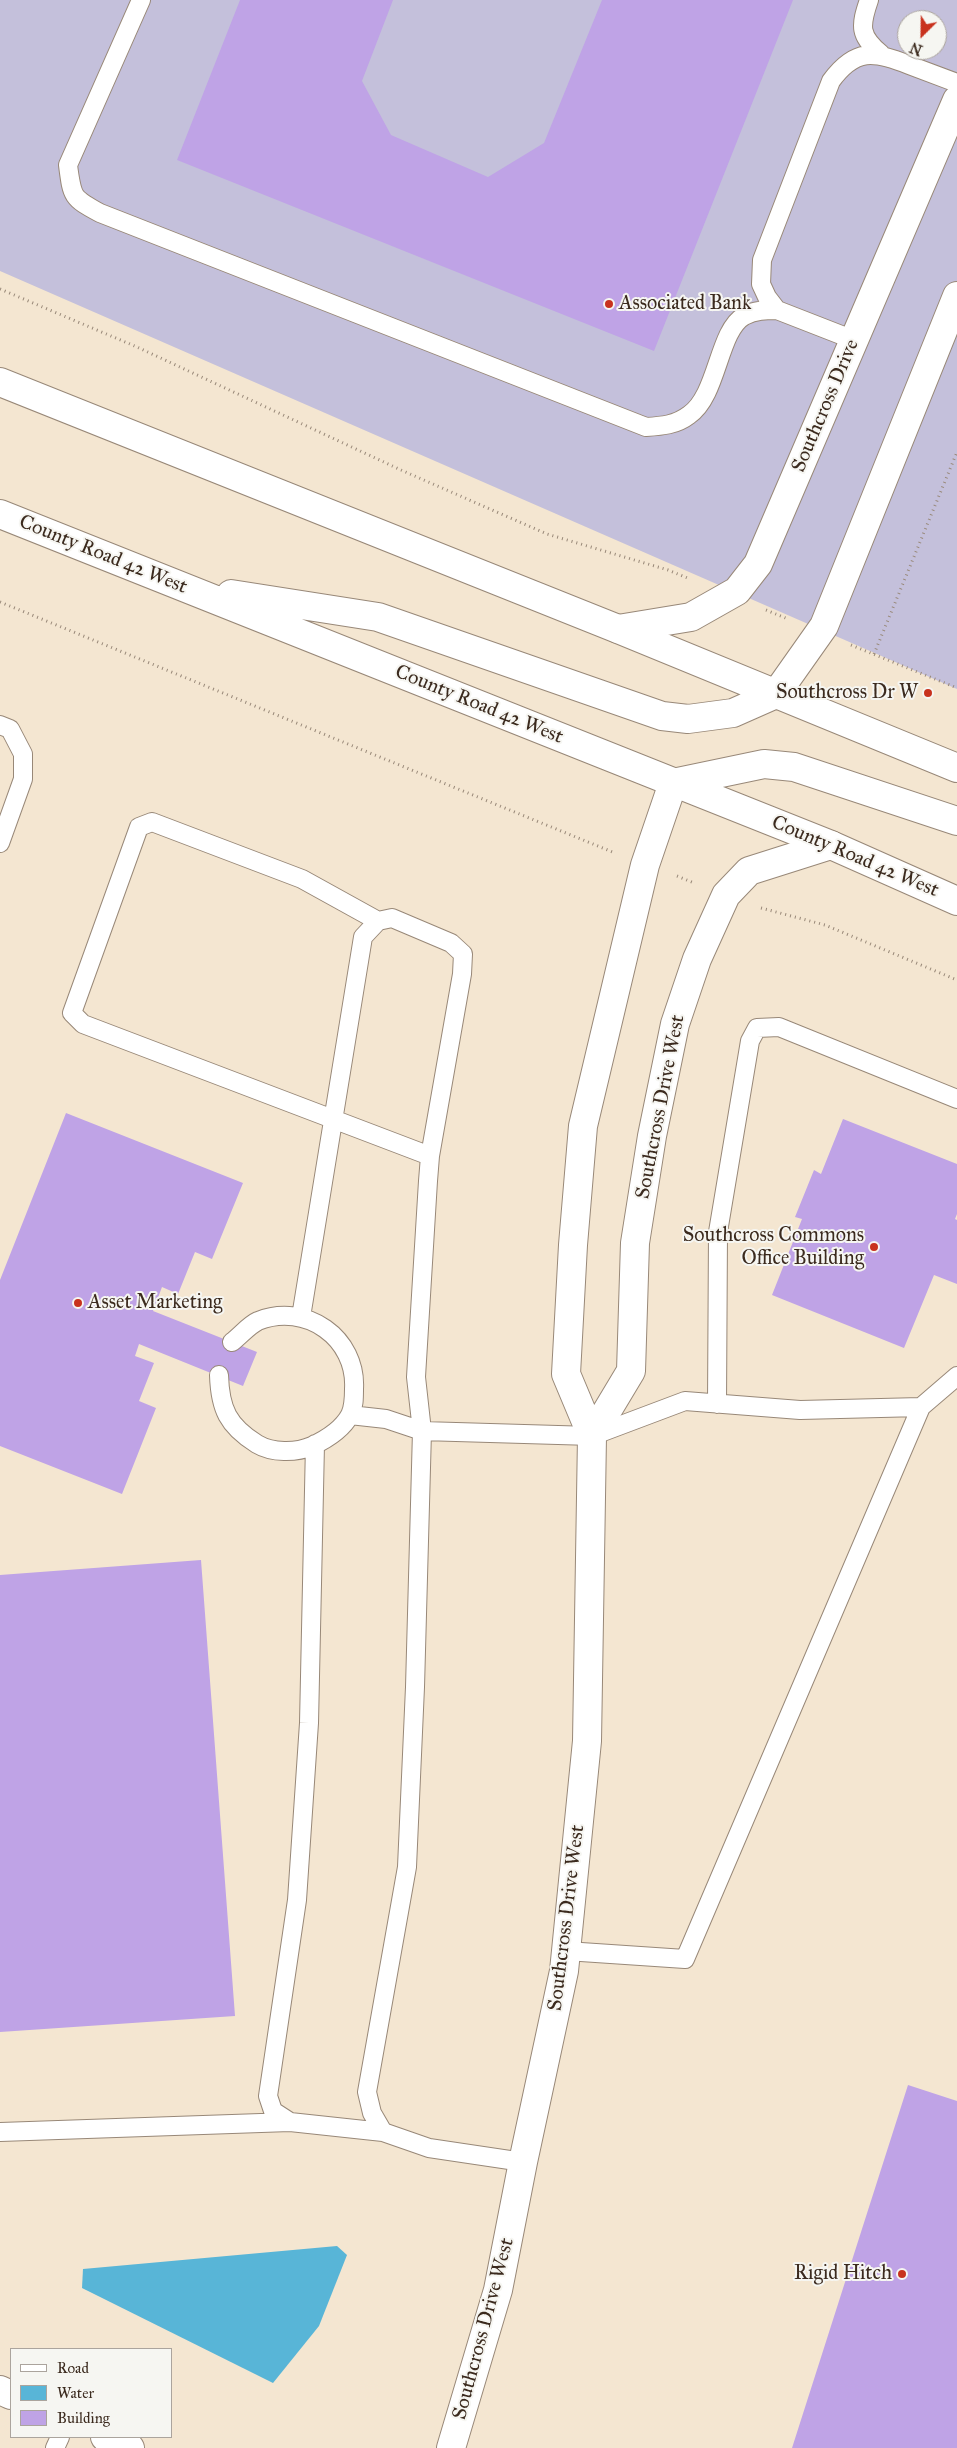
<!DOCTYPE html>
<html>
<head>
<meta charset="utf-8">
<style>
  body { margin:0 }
  #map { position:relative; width:957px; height:2448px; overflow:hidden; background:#f4e6d1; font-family:"IM FELL Great Primer",serif }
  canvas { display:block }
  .legend { position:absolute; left:10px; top:2348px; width:162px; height:90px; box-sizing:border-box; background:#f6f6f2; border:1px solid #aba49d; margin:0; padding:6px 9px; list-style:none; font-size:15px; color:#3b2a1e }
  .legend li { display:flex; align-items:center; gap:10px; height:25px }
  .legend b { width:25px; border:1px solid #aba49d }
  .north { position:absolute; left:897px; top:10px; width:50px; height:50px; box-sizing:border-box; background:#f6f6f2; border:1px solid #aba49d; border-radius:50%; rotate:203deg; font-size:14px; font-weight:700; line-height:20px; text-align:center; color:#3b2a1e }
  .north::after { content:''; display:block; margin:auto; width:18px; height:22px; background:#c8321e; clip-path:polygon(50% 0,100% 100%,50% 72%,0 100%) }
</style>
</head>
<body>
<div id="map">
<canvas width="957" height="2448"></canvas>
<ul class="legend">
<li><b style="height:6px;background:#fff"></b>Road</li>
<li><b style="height:14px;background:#58b5d7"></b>Water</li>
<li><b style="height:14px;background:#bfa3e6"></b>Building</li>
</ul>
<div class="north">N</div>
</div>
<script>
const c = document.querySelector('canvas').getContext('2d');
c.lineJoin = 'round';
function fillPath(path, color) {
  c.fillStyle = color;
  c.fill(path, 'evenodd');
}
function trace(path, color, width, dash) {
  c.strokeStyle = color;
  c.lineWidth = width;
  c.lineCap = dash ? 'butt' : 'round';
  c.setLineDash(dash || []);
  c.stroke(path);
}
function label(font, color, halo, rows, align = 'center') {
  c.font = font + ' "IM FELL Great Primer",serif';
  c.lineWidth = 4;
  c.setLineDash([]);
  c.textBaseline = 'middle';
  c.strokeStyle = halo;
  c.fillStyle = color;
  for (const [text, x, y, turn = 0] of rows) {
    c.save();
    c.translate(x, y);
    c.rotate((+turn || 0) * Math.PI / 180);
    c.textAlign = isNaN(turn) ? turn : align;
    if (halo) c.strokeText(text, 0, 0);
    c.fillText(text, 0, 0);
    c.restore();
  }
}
fillPath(new Path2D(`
  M 0,0 L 957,0 L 957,689 L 0,271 ZM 907,20 L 937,20 L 937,50 L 907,50 Z`), '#c4c0db');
fillPath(new Path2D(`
  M 337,2246 L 347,2255 L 319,2326 L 273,2383 L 82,2288 L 83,2269 Z`), '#58b5d7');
fillPath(new Path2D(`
  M 240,0 L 393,0 L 362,81 L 391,135 L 488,177 L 544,143 L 602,0 L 793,0 L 654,351 L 177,160 Z
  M 66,1113 L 243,1183 L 212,1259 L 195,1252 L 178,1294 L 162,1287 L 153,1311 L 257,1352 L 243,1386 L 139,1344 L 135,1356 L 154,1363 L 139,1401 L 156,1408 L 122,1494 L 0,1446 L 0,1280 Z
  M 843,1119 L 957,1164 L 957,1214 L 955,1219 L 957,1220 L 957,1284 L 934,1275 L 904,1348 L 772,1295 L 802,1219 L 795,1217 L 814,1170 L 821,1174 Z
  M 201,1560 L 235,2016 L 0,2032 L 0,1575 Z
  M 908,2085 L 957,2101 L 957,2448 L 792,2448 Z`), '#bfa3e6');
const service = new Path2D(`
  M 141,0 L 68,165 C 72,197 72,198 100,213 L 646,427 C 662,426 676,425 689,415 C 718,395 718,331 744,316 C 755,310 766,310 777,310
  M 869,0 C 860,26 859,36 881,54
  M 854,340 L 777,310 L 767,297 L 761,284 L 762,260 L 831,81 C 855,48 874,51 909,65 C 925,71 941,77 957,83
  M 0,725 L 10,729 L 23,754 L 23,779 L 0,843
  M 378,921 L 302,879 L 152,822 L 139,827 L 72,1013 L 83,1024 L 430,1156
  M 301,1317 L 363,937 L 378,921 L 392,918 L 451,943 L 463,954 L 462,974 L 430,1156 L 428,1181 L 416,1377 L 422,1431 L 592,1436 L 685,1401 L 800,1410 L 921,1407 L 685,1959 L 566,1951
  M 219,1375 C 220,1409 228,1426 257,1444 C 272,1453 296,1453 312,1446 C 327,1439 342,1430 350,1415 C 354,1407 354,1398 354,1389 C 357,1338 306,1302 258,1321 C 249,1325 240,1336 232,1342
  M 717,1404 L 718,1232 L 750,1041 L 757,1028 L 779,1027 L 957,1099
  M 921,1407 L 957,1376
  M 350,1415 L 386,1419 L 422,1431 L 415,1687 L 407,1867 L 367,2092 L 372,2113 L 383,2132 L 429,2148 L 523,2162
  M 315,1444 L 309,1723 L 297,1900 L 268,2096 L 273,2111 L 290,2122 L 383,2132
  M 0,2132 L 290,2122
  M 55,2448 L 60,2437`);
const tertiary = new Path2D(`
  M 618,629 L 691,617 L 737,591 L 758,564 L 957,100
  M 776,694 L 824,626 L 957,296
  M 592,1436 L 631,1371 L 635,1243 L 652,1136 L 675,1024 L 697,959 L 726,895 L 749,871 L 831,845
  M 0,2390 L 11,2395
  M 105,2437 L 130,2448
  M 451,2448 L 498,2290 L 523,2162 L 564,1971 L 587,1741 L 592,1436 L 566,1374 L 573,1245 L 583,1126 L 645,865 L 673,783`);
const trunk = new Path2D(`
  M 0,382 L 618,629 L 957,768
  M 0,514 L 831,845 L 957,901
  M 231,594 L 378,617 L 662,716 L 688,719 L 733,713 L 776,694
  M 673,783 L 764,764 L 794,767 L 957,821`);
trace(service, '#988878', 20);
trace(tertiary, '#988878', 30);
trace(trunk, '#988878', 30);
trace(new Path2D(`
  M 0,289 L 137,347 L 401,470 L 547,534 L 668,570 L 690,579
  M 0,602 L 615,853
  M 766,610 L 788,619
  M 851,645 L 957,688
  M 874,654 L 957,452
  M 677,876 L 694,883
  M 761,908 L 825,925 L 957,980`), '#988878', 3, [1, 4]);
trace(service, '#fff', 18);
trace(tertiary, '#fff', 28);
trace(trunk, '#fff', 28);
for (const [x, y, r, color] of [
  [609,304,5,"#c8321e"],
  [928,693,5,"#c8321e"],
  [874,1247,5,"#c8321e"],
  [78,1303,5,"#c8321e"],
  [902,2274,5,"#c8321e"]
]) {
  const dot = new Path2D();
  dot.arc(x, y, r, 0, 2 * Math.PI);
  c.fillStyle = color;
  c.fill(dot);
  trace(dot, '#f6f6f2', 2);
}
label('20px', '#3b2a1e', '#f6f6f2', [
  ["Associated Bank",619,304,"left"],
  ["Southcross Dr W",918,693],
  ["Southcross Commons",864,1236],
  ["Office Building",864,1259],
  ["Asset Marketing",88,1303,"left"],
  ["Rigid Hitch",892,2274]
], 'right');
label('20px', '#3b2a1e', '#f6f6f2', [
  ["Southcross Drive",826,406,-67],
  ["County Road 42 West",103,555,22],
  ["County Road 42 West",479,705,22],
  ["County Road 42 West",855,857,23],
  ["Southcross Drive West",661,1107,-79],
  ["Southcross Drive West",567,1918,-83],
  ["Southcross Drive West",484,2329,-75]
]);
</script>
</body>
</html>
